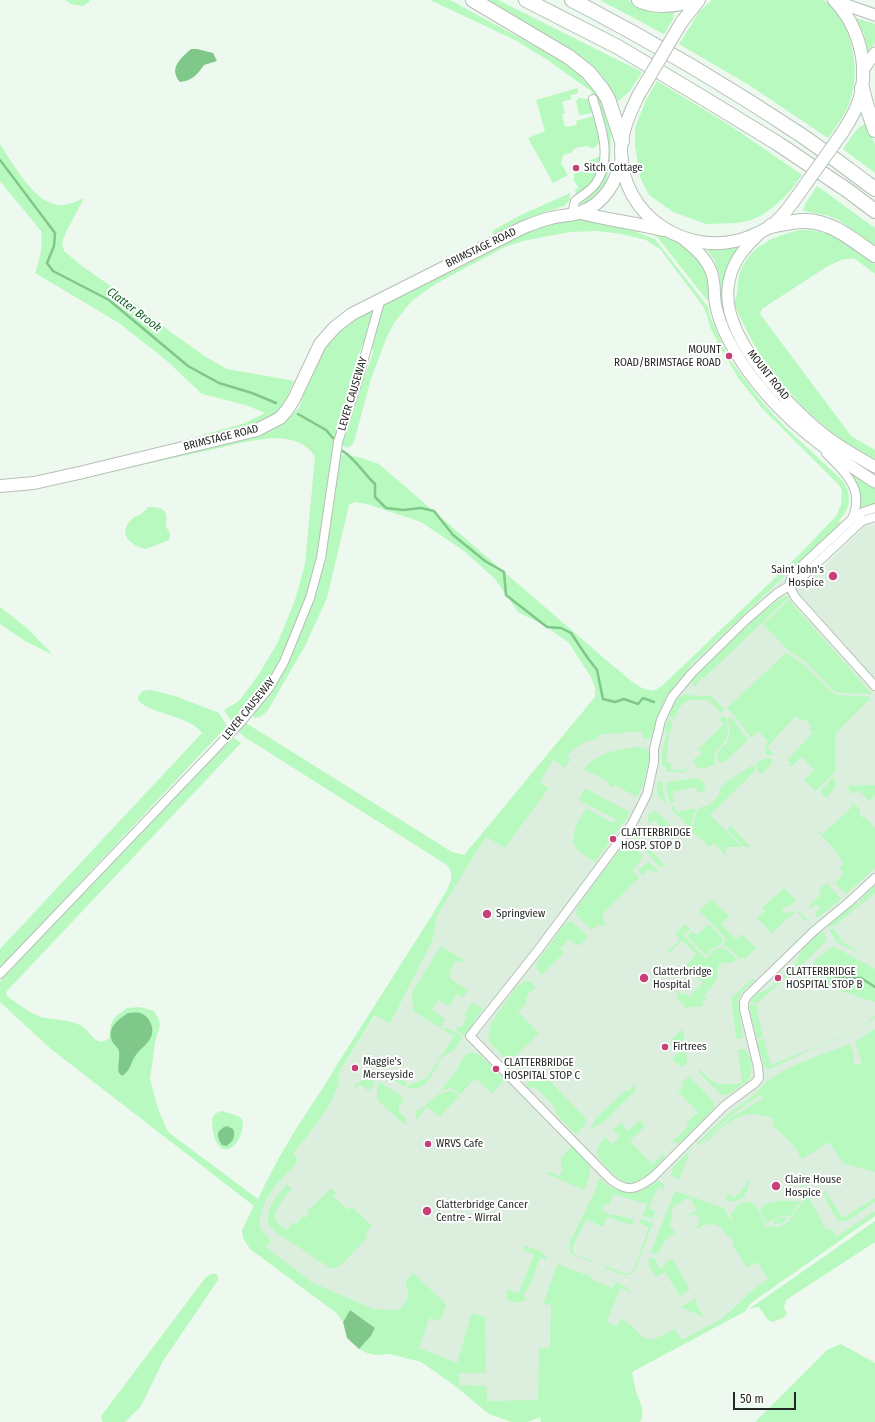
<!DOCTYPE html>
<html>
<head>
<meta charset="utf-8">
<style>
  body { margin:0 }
  #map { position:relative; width:875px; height:1422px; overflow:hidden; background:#edf9ee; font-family:"Fira Sans Condensed",sans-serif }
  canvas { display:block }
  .scale { position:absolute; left:733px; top:1392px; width:63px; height:18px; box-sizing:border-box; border:2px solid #242824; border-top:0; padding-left:5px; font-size:12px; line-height:14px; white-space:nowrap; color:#242824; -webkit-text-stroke:3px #fff; paint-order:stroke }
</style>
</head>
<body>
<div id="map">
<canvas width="875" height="1422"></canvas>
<div class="scale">50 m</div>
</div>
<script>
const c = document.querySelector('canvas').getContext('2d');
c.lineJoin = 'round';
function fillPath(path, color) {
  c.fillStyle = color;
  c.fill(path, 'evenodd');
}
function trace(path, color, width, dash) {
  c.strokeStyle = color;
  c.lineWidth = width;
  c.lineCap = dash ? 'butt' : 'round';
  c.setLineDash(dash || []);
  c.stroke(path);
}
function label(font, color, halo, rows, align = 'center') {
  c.font = font + ' "Fira Sans Condensed",sans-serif';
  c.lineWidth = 4;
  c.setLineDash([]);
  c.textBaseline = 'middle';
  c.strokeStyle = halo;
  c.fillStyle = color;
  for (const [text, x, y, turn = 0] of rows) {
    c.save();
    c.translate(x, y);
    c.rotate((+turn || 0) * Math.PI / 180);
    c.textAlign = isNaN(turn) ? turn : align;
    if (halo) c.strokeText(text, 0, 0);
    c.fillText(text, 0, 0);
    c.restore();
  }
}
fillPath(new Path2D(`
  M 875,524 L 875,1212 L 747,1294 L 739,1303 L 721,1319 L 710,1326 L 622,1371 L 515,1417 L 489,1414 L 454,1385 L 313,1283 L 266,1247 L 270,1241 L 260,1228 L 260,1213 L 272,1190 L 298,1162 L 294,1153 L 324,1112 L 334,1096 L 338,1074 L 376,1015 L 390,1024 L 432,942 L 438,914 L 486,837 L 505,848 L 549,788 L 540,782 L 553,759 L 679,676 L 790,572 L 804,585 L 866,525 Z`), '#dcefde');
fillPath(new Path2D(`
  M 65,0 L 89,0 L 89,2 L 83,6 L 71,4 Z
  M 430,0 L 450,0 L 553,56 L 567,58 L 602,94 L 609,121 L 611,135 L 610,166 L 606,183 L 599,194 L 585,205 L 581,205 L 580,202 L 605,172 L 595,98 L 591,91 L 546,59 L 515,40 Z
  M 482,0 L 498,0 L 642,72 L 630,91 L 617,102 L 603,77 L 591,64 L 561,44 Z
  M 600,0 L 628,0 L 641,7 L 674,8 L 673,19 L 664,34 Z
  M 712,0 L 824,0 C 853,23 862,71 849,104 C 844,116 836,127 828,138 L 749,85 L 679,44 L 700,11 Z
  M 856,18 L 875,24 L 875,43 L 868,52 L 864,34 Z
  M 657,81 L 728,124 L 802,175 L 791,190 L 778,203 L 764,214 L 751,220 L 737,223 L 706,224 L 673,212 L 649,195 L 640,177 L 635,145 L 635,128 L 646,100 Z
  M 578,88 L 578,93 L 571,95 L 571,99 L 562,102 L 565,113 L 562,114 L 565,127 L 577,125 L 576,121 L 593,116 L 600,142 L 595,147 L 592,148 L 587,146 L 575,148 L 571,153 L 563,155 L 561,163 L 568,175 L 553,183 L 528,138 L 545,131 L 536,100 Z
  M 579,98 L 588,99 L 592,113 L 581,115 L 579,115 L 576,101 Z
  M 866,124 L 875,144 L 875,173 L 843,149 C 850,140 855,127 866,124 Z
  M 0,144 C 13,163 33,202 58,205 C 67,206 76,202 84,198 L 65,234 L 62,243 L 64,251 L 82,266 L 125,296 L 172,333 L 206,357 L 227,369 L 294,381 C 289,392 285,404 276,413 C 260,428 221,432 199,436 L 245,423 L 265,413 L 246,405 L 202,394 L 167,361 L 119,323 L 35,273 C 40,260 43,245 41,231 L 0,181 Z
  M 603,155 C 603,173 592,183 579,193 L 576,194 L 575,190 L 579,188 L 574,181 L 574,174 L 578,172 L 579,173 L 586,170 L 583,163 Z
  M 817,186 L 875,228 L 875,246 L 837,219 L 825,215 L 803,211 L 805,204 Z
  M 570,193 L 570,200 L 564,206 L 530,217 L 494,235 L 492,231 L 521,215 Z
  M 579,219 L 604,220 L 604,225 L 631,230 L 655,239 L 708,307 L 711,319 L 725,349 L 725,352 L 723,353 L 711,329 L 707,315 L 703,306 L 660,249 L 646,240 L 622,234 L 597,231 L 570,232 L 527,240 L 507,246 L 437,283 L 413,300 L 405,309 L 394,323 L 386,339 L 371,379 L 354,442 L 351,446 L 347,448 L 341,445 L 341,442 L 374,350 L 362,345 L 334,441 L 320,547 L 314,574 L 300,615 L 287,647 L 271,680 L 251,705 L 232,722 L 224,710 L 239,701 L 259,674 L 278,642 L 295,600 L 305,564 L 315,457 C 310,448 301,442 291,440 C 271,434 236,444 215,449 C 186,455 158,461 129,468 L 128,466 L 260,434 L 281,424 L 299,408 L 309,379 L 320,355 L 335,336 L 355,318 C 389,300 424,283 458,265 C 497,245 535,223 579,219 Z
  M 618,225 L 654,232 L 688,247 L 707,267 L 711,300 L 707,300 L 657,237 L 649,233 Z
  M 800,230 C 833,229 850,246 875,264 L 875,274 L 854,258 L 841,260 L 828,266 L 771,303 L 762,309 L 760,314 L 851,436 L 875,450 L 875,460 C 863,453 850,446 838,437 C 790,400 757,360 734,303 C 739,294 736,283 740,273 C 749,246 774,236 800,230 Z
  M 739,245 L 723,297 L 721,297 L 719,273 L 714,260 L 705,247 Z
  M 725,353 L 761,401 L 786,428 L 843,481 C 852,494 851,509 839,520 L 840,524 L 692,664 C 681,678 669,691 661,708 C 657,717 656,729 651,738 L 643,739 L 642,731 L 597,735 L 597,739 C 584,741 575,746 567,757 L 570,760 L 565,768 L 559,765 L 560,763 L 553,760 L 540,782 L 549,788 L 505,848 L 486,837 L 438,914 L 432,942 L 390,1024 L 375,1015 L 338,1074 C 346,1090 305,1139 294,1153 L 298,1162 C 280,1181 258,1201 260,1228 L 271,1241 L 266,1247 L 313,1283 L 373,1309 L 398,1310 C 402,1307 407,1302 408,1297 C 409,1283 400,1287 413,1273 L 446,1304 L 440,1321 L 429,1318 L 419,1348 L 457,1363 L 472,1313 L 485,1317 L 486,1373 L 459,1373 L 459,1385 L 486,1386 L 487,1401 L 538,1400 L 539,1348 L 550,1347 L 551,1305 L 543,1304 L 558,1264 L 592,1277 L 592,1280 L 613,1288 L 616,1282 L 628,1288 L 631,1292 L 620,1288 L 607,1322 L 618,1326 L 621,1319 C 633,1323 638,1338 652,1340 L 675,1329 L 682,1340 L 721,1319 L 739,1303 L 747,1294 L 768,1279 L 758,1262 L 747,1268 L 732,1244 L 734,1242 L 730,1236 L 728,1237 L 721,1227 L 719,1228 L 718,1225 L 710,1224 L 707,1226 L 706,1224 L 697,1229 L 696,1227 L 699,1224 L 699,1218 L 695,1215 L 688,1215 L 697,1210 L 689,1197 L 673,1207 L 670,1225 L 675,1233 L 664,1241 L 659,1253 L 653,1254 L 651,1252 L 675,1191 L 724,1208 L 731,1220 L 733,1219 L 730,1214 L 734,1212 L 737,1205 C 759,1193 757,1216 767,1228 L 769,1226 L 778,1227 L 787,1223 L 803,1201 L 803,1194 L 807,1194 L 825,1228 L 829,1230 L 832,1229 L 836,1237 L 875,1211 L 875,1216 L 751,1303 L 744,1312 L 632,1372 C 633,1377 634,1382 635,1388 C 638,1400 647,1410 640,1422 L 541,1422 L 540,1417 L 528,1422 L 512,1422 L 489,1414 L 454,1385 L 421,1362 L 390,1354 L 376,1355 L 367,1353 L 359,1349 L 371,1336 L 375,1328 L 350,1310 L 343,1322 L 335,1312 L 250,1249 L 243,1238 L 242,1230 L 254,1206 L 51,1049 L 0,1002 L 0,981 L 233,737 L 241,743 L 6,992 L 7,996 C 17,1003 29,1013 41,1017 C 54,1020 68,1019 80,1025 C 91,1031 95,1049 109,1038 L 111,1024 L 115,1017 L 127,1008 L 140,1007 L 154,1011 L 158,1018 L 160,1025 L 155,1042 L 150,1079 L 158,1109 L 168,1132 L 258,1199 C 267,1180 276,1162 287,1144 C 302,1118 320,1094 335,1068 L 434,912 L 447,890 L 451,880 L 451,872 L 447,865 L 246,738 L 239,732 L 246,723 L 452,852 L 464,855 L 595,697 L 595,687 L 591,677 L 569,643 L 547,627 L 518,612 L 495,579 L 464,551 L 421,522 L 367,504 L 355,502 L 349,505 L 327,598 L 305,646 L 268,710 C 264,714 261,718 254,718 L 253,715 L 279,677 L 318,583 L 329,529 L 339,454 L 358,457 L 379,464 L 612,665 C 623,673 635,687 648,690 C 654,692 659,688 663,685 L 801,553 L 836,516 L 841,505 L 842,490 L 839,485 L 762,408 L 739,379 L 724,354 Z
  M 845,468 L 875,487 L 875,506 L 860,507 C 862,491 855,480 845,468 Z
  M 148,507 C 165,507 168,510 166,527 L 170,533 L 169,540 L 146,549 C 130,546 116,533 133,518 C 135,516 138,516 141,514 C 144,512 146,509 148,507 Z
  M 786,596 L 789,597 L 704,678 L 702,677 L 694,687 L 693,686 L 692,679 L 699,671 L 760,614 L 781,598 Z
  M 789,600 L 790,601 L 872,694 L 839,693 L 834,691 L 805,661 L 789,651 L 763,624 Z
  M 0,607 L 27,628 L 53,655 L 25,641 L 0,624 Z
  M 786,653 L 803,664 L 833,693 L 838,695 L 872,697 L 835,734 L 835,772 L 816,791 L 804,780 L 814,770 L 802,757 L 791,767 L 789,765 L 791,763 L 787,760 L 813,733 L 809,729 L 811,726 L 804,718 L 801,721 L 796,716 L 767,747 L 774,755 L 766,755 L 765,745 L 768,741 L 758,731 L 751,738 L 735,716 L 727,708 Z
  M 151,690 L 175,696 L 219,713 L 227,726 L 0,968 L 0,949 L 202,733 C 190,714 137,713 138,696 L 143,691 Z
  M 685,694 L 696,696 L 711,696 L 724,709 L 721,713 L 708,700 C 687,700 682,698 674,720 L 669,715 C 672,707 676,696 685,694 Z
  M 721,717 L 726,717 C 727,723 729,730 727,736 C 723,750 711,747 716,764 L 704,769 L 697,768 L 693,760 L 702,753 L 698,749 L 724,724 L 719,719 Z
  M 668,718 L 673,723 L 669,736 L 666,762 L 671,764 L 671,769 L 684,771 L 685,764 L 687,769 L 683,773 L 666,771 L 667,768 L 662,765 L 662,753 L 667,732 L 664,729 Z
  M 728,718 L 732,718 L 748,740 L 725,761 L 719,763 L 717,754 C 719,750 722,747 726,744 C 732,737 729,726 728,718 Z
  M 635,747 L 647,749 L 650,755 L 643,785 L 637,797 L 615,785 L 613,788 L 608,784 L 609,782 L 584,769 C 597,753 616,750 635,747 Z
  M 771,758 L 772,764 L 761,774 L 757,770 L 756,763 L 764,759 Z
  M 754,764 L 755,771 L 710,815 L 742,847 L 726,847 L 726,856 L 714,843 L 709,847 L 692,831 L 695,818 L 700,807 L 708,806 L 719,795 L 719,790 L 728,781 Z
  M 835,776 L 835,788 L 826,798 L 820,791 Z
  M 697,778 C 704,780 705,785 705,791 L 698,793 L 696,787 L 672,792 L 674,801 L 670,805 L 666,786 L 667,782 Z
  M 662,781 L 666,805 C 660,798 654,792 658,782 Z
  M 875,785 L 875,795 L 869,801 L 858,790 L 853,794 L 846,786 Z
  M 585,788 L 629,812 L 627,818 L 595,862 C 590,858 584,855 579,851 C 566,839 580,819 586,808 L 613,823 L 617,820 L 579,800 Z
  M 852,802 L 860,809 L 860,815 L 863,818 L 866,818 L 875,828 L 875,868 L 846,894 L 835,883 L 844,873 L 839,868 L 844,863 L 837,855 L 838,853 L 819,833 L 820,831 L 823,834 L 853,806 L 851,803 Z
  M 674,805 L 676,812 L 697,808 L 693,817 L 691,829 L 672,810 L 672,808 Z
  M 654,811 L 658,813 L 678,833 L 672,838 L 654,820 L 649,824 L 648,820 L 649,814 Z
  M 731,826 L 750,846 L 749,847 L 744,847 L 727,830 Z
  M 639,830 L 642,831 L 637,836 L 665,865 L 661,868 L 634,838 L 633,834 Z
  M 627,843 L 632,844 L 642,856 L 642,859 L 632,870 L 639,878 L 602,914 L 604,917 L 602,919 L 606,923 L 602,927 L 599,924 L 592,930 L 576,915 L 577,907 L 624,844 Z
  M 648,862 L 651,864 L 658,871 L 656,874 L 652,870 L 650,871 L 648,869 L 643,875 L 638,870 Z
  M 825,884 L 828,884 L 841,899 L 817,918 L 815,913 L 820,907 L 817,905 L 811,908 L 808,907 L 822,893 L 819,889 Z
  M 875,885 L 875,893 L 862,904 L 859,901 Z
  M 784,888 L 796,900 L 791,905 L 782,908 L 783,913 L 798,911 L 807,919 L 805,921 L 796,911 L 772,933 L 757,918 L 765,911 L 762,908 Z
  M 711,899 L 729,916 L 721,924 L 736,939 L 742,934 L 756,948 L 745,959 L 743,957 L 740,959 L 729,948 L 723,945 L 726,938 L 699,911 Z
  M 857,902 L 860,905 L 834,926 L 828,927 L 829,923 Z
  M 571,921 L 588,937 L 579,946 L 569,939 L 560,949 L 564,953 L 542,975 L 536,968 L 537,962 L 564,925 L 569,922 Z
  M 685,924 L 690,929 L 683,935 L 706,959 C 709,956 712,952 716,949 C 725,944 733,956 739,961 L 735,961 L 730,963 L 722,963 L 719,965 L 716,982 L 704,995 L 708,1001 L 702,1001 L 703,1006 L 686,1008 L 677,999 L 678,997 L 673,986 L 682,995 L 684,993 L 689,997 L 703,983 L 686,965 L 696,954 L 682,940 L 668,954 L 667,952 L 680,939 L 675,934 Z
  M 709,924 L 723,939 L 720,945 L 713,948 L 706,955 L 687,936 L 692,931 L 697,935 Z
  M 829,929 L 834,929 L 842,941 L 861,954 L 837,943 Z
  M 822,931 L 826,936 L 826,941 L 805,962 L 785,979 L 782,977 L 796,963 L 803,948 L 819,932 Z
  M 441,946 L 464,960 L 462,963 L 456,960 L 449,971 L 452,974 L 449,978 L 468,990 L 463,997 L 457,994 L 449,1006 L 438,1000 L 432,1010 L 445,1019 L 441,1027 L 444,1029 L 445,1027 L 463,1037 L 455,1049 L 440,1059 L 436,1069 L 425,1084 L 418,1088 L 407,1088 L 408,1084 L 410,1085 L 427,1078 L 454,1036 L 413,1011 L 412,994 L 414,989 Z
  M 833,946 L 875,969 L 875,1002 L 826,986 L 815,976 L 812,968 L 815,960 Z
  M 753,978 L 755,980 L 741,993 L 738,1000 L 743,1038 L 736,1039 L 731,998 Z
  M 526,981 L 530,982 L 536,987 L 527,995 L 525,1005 L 518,1012 L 539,1033 L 509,1062 L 490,1043 L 488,1035 L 491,1023 L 516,987 Z
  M 778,981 L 780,983 L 759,1001 L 758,1004 L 750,1002 L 756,994 L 767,990 Z
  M 472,1002 L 483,1009 L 464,1036 L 455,1030 L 458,1026 L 461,1028 L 467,1017 L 464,1015 Z
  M 750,1004 L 758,1006 L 757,1010 L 763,1037 L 757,1039 L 750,1011 Z
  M 875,1015 L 875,1018 C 858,1032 837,1039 817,1047 C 802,1054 787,1061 772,1068 L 767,1069 L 764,1066 L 757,1041 L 764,1039 L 771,1065 L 855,1031 L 866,1024 Z
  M 682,1029 L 684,1035 L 687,1061 L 686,1065 C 680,1069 676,1063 672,1059 L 679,1051 L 670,1041 Z
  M 875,1029 L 875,1172 L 843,1163 L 829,1142 L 802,1159 L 792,1143 L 772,1125 L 774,1119 C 743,1106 729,1122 708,1141 L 703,1143 L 732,1117 L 763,1099 L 760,1095 L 732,1115 L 699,1145 L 695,1145 L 726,1116 L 758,1092 C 768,1071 827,1053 850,1044 L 854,1055 L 854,1064 L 862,1064 L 858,1050 L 855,1042 Z
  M 738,1049 L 744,1049 C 753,1055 753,1073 748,1081 L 729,1094 L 721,1095 L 700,1074 L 698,1068 C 716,1086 717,1086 742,1083 Z
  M 471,1052 L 480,1055 L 492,1067 L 490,1069 L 495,1073 L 497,1072 L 505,1080 L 492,1093 L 475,1078 L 461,1094 L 450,1088 L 440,1091 L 456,1071 L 464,1056 Z
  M 540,1071 L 586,1119 L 585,1125 L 576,1134 L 555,1113 L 556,1108 L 535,1087 L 530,1088 L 526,1084 Z
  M 394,1075 L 407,1083 L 405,1087 L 393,1080 Z
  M 689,1076 L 713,1101 L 714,1108 L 712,1111 L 684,1140 C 680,1143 677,1144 672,1142 L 688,1126 L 686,1123 L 698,1112 L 678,1092 L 683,1087 L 681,1084 Z
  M 365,1079 L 374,1081 L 373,1086 L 368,1091 L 360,1084 L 356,1088 L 354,1087 L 346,1096 L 356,1084 Z
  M 378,1082 L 401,1095 L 404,1105 L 399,1105 L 399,1112 L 406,1118 L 406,1126 L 377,1100 Z
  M 634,1085 L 636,1088 L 635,1091 L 604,1122 L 589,1130 L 595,1122 L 594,1120 L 626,1090 L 628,1092 Z
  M 450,1091 L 454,1092 L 459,1096 L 439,1117 L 427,1107 L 416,1120 L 416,1111 L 424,1107 L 437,1095 Z
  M 222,1111 L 238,1116 L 242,1119 C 244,1127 242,1133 238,1140 C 227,1158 215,1147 213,1131 C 212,1121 210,1114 222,1111 Z
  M 640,1120 L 645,1126 L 630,1141 L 652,1164 L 665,1152 C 664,1160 659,1165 653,1170 C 634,1188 623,1186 606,1167 C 601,1161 596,1156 597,1148 L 605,1137 L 612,1144 L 620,1137 L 613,1129 L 622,1123 L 627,1131 Z
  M 571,1147 L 574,1147 C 591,1164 595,1166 584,1190 L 548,1174 L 549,1172 L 560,1176 L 563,1168 L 561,1165 L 561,1158 Z
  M 689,1151 L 690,1151 L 679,1180 L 671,1175 L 673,1167 Z
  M 805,1173 L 811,1184 L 800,1187 L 800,1181 L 798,1181 L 798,1178 Z
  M 599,1178 L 611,1188 L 628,1192 L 643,1190 L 658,1181 L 664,1184 L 664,1190 L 658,1187 L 649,1208 L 655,1211 L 653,1219 L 643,1216 L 647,1204 L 613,1194 L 609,1205 L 604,1204 L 602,1211 L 608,1213 L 608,1214 L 612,1216 L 613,1214 L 634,1220 L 632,1225 L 607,1217 L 603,1227 L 586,1219 L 572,1248 L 574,1254 L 593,1261 L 591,1262 L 570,1253 L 570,1242 L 594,1193 Z
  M 747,1179 L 749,1180 L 747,1192 L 743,1195 L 746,1198 L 741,1197 L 739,1200 L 733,1202 L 727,1200 L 726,1196 L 731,1194 L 731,1197 L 734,1197 L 742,1191 L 742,1187 L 746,1187 Z
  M 287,1184 L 292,1189 C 287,1194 274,1210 275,1217 C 275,1222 283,1227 286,1230 L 293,1222 L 296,1224 L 303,1216 L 306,1218 L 309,1214 L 307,1212 L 331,1188 L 336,1193 L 333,1196 L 348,1210 L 352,1207 L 372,1226 L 365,1233 L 368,1237 L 340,1266 L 334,1269 L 330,1268 L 277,1233 L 268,1224 C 265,1209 277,1195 287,1184 Z
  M 825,1191 L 843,1218 L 875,1198 L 875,1202 L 847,1221 L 839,1221 L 833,1214 L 823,1192 Z
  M 801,1201 L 790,1216 C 780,1214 773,1217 766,1224 L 763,1218 L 760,1210 C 766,1198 789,1201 801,1201 Z
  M 778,1217 L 788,1218 L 783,1223 L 775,1224 L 773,1221 Z
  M 641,1219 L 653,1223 L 634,1272 C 627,1280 612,1270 604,1267 L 603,1265 L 626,1274 L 633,1271 L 649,1227 L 639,1223 Z
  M 875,1221 L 875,1242 L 786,1300 L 784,1307 L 787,1314 L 783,1318 L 772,1322 L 767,1319 L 759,1307 L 749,1309 Z
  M 527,1246 L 542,1252 L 546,1257 L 546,1260 L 540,1258 L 529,1287 L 523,1295 L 527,1299 C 519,1303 510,1305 506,1296 L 507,1289 L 519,1293 L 534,1254 L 523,1250 L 524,1247 Z
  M 649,1257 L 655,1259 L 657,1262 L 658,1267 L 662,1268 L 665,1263 L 672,1259 L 690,1289 L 680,1296 L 665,1272 L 656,1277 L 649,1266 Z
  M 211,1274 L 216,1274 L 218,1276 L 218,1280 L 163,1361 L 141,1406 L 125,1422 L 103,1422 L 101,1419 L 102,1415 L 206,1277 Z
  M 696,1298 L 697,1300 L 695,1302 L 704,1317 L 680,1307 Z
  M 841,1344 L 875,1363 L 875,1422 L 755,1422 L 827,1350 Z`), '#b7f9be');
fillPath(new Path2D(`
  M 191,49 L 197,49 L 213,53 L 217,61 L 204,65 C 198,74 192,81 180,82 C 168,68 181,58 191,49 Z
  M 128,1013 C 131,1013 137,1012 140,1013 C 150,1016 156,1030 150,1039 C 146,1046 138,1050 134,1058 C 130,1065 130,1071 122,1076 L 119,1073 C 117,1069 120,1058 119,1051 C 118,1047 114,1045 112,1041 C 107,1027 118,1020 128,1013 Z
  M 227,1126 L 233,1129 C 236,1136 233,1142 226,1146 L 222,1145 C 216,1136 216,1130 227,1126 Z
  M 350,1310 L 375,1328 L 371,1336 L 359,1349 L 347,1338 L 343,1322 Z`), '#80c78a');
trace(new Path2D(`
  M 0,160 L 55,233 L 54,246 L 47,263 L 53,271 L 109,300 L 188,366 L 219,383 L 252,393 L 276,403
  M 298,414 L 326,430 L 333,438
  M 342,451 C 351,454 366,476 375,484 L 375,497 L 386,508 L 403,510 L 421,508 L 434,511 L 453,535 L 485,561 L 504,572 L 506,595 L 547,627 L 561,628 L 571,633 L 587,657 L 597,670 L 603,699 L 615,702 L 624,699 L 638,704 L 643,698 L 654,702
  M 823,974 L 843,978 L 861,978 L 875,987`), '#80c78a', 2.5);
const minor = new Path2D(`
  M 572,214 L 575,201 C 582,195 591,191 596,183 C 613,158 601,126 593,99
  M 826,453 C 839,467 859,483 856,504 C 856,509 854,514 852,519
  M 875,517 L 862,521 L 800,579 L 776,594 L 746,620 L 692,673 L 672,697 L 661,720 L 654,749 L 654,762 L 647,794 L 632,824 L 538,950 L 470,1036 L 610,1179 C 627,1193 636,1190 653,1177 L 724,1106 L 755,1083 L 759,1078 L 758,1067 L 744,1009 L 744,1002 L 747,996 L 814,931 L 849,902 L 875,878
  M 789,585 L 795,597 L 875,686
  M 789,585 L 791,578 L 795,572 L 852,519 L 863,512 L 875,508
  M 0,974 L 241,722 L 269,688 L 284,662 L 310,598 L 321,558 L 338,442 L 359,377 L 381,298`);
const secondary = new Path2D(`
  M 835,1 L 875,15
  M 863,70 L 875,53
  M 760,233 C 743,249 730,264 728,289 C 723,340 793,412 831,440 C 845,450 860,458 875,467
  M 681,237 C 693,247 705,256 711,271 C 715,280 714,291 715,301 C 717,315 722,328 729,341 C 763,404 815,444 875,482`);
const primary = new Path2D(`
  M 834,0 C 856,22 867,57 862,88 C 860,104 851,119 842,133
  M 681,23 L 699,0
  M 638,96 C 630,113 621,132 621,151 C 621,216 688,260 749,237 C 756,234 764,231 771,226 C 780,220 787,210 793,202
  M 581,213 C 608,220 636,223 663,230
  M 0,486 L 34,483 L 79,473 L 257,430 L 280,418 L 287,410 L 294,399 L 320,344 L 335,327 L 352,314 L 522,228 C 532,224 541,220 551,218 C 561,215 572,216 581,212 C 606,203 616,181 622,158`);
const motorway = new Path2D(`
  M 473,0 L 569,57 L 588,72 L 602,89 L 608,99 L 622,141
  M 526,0 L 618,47 L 700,96 L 777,143 L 847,190 L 875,211
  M 572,0 C 651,41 727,86 801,135 C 826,152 850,171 875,189
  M 639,0 C 657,8 676,5 694,0
  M 862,88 L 866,104 L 875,130
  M 771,226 C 782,224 795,220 807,221 C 833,222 854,241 875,255`);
trace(minor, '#b5c0b6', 10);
trace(secondary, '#b5c0b6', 13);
trace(primary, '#b5c0b6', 14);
trace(motorway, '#b5c0b6', 16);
trace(minor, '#fff', 8);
trace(secondary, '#fff', 11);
trace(primary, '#fff', 12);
trace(motorway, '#fff', 14);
const primaryBridge = new Path2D(`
  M 638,96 L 681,23
  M 793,202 L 842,133`);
trace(primaryBridge, '#b5c0b6', 14, []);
trace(primaryBridge, '#fff', 12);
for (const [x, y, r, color] of [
  [576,168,4,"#c83f7a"],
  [729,356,4,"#c83f7a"],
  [833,576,5,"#c83f7a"],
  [613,839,4,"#c83f7a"],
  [487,914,5,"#c83f7a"],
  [644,978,5,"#c83f7a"],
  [778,978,4,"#c83f7a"],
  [665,1047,4,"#c83f7a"],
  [355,1068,4,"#c83f7a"],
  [496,1069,4,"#c83f7a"],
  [428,1144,4,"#c83f7a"],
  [776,1186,5,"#c83f7a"],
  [427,1211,5,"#c83f7a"]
]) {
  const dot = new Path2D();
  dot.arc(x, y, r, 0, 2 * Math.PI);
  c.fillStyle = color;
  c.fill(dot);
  trace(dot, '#fff', 1.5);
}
label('11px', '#242824', '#fff', [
  ["Sitch Cottage",584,168],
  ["MOUNT",721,350,"right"],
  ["ROAD/BRIMSTAGE ROAD",721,363,"right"],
  ["Saint John's",824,570,"right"],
  ["Hospice",824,583,"right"],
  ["CLATTERBRIDGE",621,833],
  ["HOSP. STOP D",621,846],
  ["Springview",496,914],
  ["Clatterbridge",653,972],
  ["Hospital",653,985],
  ["CLATTERBRIDGE",786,972],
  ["HOSPITAL STOP B",786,985],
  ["Firtrees",673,1047],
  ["Maggie's",363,1062],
  ["Merseyside",363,1075],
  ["CLATTERBRIDGE",504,1063],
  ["HOSPITAL STOP C",504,1076],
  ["WRVS Cafe",436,1144],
  ["Claire House",785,1180],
  ["Hospice",785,1193],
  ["Clatterbridge Cancer",436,1205],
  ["Centre - Wirral",436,1218]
], 'left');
label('11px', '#242824', '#fff', [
  ["BRIMSTAGE ROAD",481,248,-26],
  ["MOUNT ROAD",768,375,52],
  ["LEVER CAUSEWAY",353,394,-73],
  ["BRIMSTAGE ROAD",221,438,-14],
  ["LEVER CAUSEWAY",249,709,-51]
]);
label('italic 12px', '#166229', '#fff', [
  ["Clatter Brook",134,310,37]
]);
</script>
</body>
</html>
